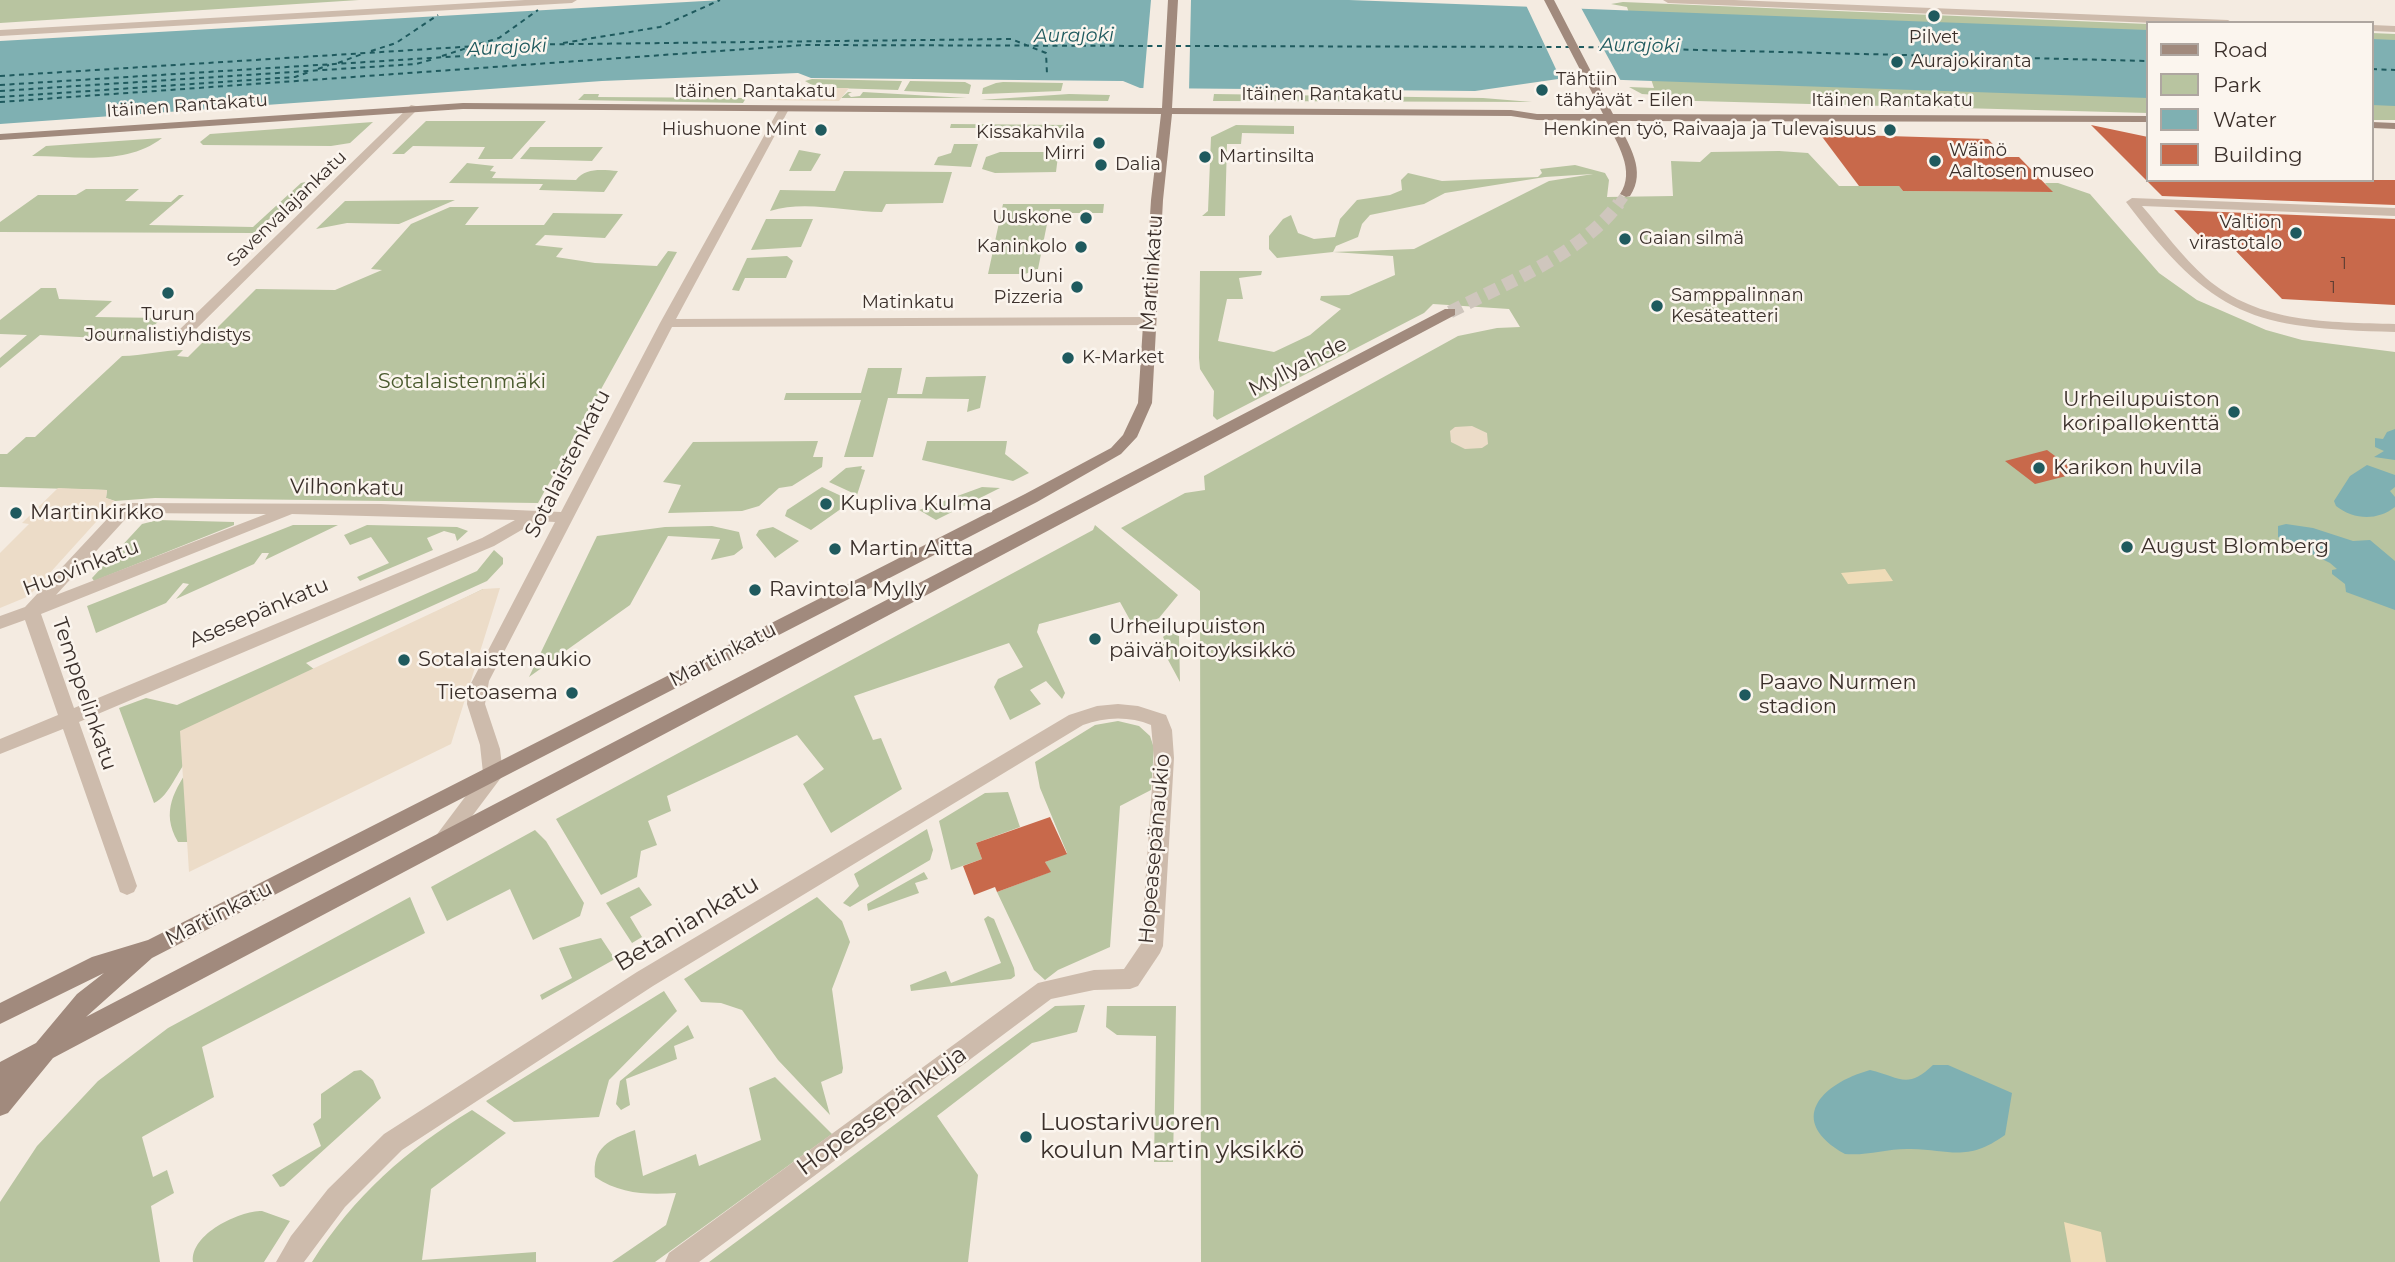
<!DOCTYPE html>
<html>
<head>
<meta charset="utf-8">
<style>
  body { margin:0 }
  #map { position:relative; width:2395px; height:1262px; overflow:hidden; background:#f4ebe1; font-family:Montserrat,sans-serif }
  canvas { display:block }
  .legend { position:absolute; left:2146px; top:21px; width:228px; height:161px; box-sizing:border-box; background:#fbf5ee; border:2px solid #aea6a0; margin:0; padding:9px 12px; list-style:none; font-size:21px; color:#3b302b }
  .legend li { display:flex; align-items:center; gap:14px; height:35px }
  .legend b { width:35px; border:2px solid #aea6a0 }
</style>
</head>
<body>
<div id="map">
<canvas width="2395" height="1262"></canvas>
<ul class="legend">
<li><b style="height:9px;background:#a18a7d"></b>Road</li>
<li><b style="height:19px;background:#b8c4a0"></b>Park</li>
<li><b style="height:19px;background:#7fb0b2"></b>Water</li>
<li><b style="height:19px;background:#c8694b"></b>Building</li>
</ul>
</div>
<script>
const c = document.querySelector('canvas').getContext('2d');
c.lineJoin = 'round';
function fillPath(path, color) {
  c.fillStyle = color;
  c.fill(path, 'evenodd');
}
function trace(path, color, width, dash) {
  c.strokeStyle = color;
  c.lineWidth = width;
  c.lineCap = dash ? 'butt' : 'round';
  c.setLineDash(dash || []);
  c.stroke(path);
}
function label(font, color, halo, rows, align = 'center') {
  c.font = font + ' Montserrat,sans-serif';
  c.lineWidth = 5;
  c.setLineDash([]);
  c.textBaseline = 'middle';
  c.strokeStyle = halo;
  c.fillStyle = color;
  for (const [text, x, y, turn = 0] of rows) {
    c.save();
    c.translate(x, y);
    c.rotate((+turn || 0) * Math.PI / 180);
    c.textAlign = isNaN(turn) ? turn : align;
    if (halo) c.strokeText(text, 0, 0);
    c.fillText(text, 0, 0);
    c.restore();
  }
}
fillPath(new Path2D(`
  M 0,0 L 359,0 L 0,23 Z
  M 1623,2 L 2148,24 L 2148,113 L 1659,100 L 1657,95 L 1642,94 L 1629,87 L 1654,88 L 1627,7 L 1611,4 Z
  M 2372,33 L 2395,34 L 2395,120 L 2372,120 Z
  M 812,79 L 902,81 L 898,90 L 833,88 L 833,84 L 812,85 L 805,81 Z
  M 910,81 L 965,82 L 971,85 L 969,94 L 904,91 Z
  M 996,83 L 1003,82 L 1063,83 L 1061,91 L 982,94 L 983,88 Z
  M 848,92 L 852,92 L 848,94 L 851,97 L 860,96 L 863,92 L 967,98 L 841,98 Z
  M 584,94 L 599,94 L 598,97 L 746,98 L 743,103 L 578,100 Z
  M 1069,94 L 1110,95 L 1108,101 L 980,100 Z
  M 1214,94 L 1483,98 L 1532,102 L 1227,101 L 1213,101 Z
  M 426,121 L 546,121 L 512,159 L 478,159 L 485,147 L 413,146 L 404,154 L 392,154 Z
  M 373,122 L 350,143 L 331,146 L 203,145 L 200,142 L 210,134 Z
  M 951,124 L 1071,125 L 1070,128 L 950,128 Z
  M 1236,125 L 1294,126 L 1294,134 L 1242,133 L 1241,144 L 1227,144 L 1225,216 L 1202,216 L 1208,211 L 1211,137 Z
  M 162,138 C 126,166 76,156 32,156 L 46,146 Z
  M 954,144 L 978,144 L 971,167 L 934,165 L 938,157 L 951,153 Z
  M 530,147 L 603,147 L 592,161 L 520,159 Z
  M 799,150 L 821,154 L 811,171 L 789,171 Z
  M 1779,151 L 1808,153 L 1839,186 L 1899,186 L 1903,191 L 2052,192 L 2045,183 L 2058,183 L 2090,194 L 2159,273 L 2197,300 L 2266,330 L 2302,340 L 2395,352 L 2395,1262 L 1201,1262 L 1200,591 L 1121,528 L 1185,493 L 1205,490 L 1204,476 L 1458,336 L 1497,328 L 1520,327 L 1509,309 L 1433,304 L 1424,313 L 1217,420 L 1213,416 L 1214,391 L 1200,369 L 1199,358 L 1200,271 L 1262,271 L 1261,275 L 1239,278 L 1243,299 L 1227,299 L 1218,341 L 1274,352 L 1310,335 L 1341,309 L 1320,300 L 1321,296 L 1349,295 L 1395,275 L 1393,256 L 1333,252 L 1277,258 L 1269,249 L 1269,236 L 1283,219 L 1291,215 L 1298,233 L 1314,239 L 1335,237 L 1340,219 L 1357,200 L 1390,195 L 1402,190 L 1401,180 L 1408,173 L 1442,181 L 1538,177 L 1542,173 L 1540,169 L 1575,165 L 1605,173 L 1609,180 L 1607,197 L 1673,196 L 1671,161 L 1700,162 L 1711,152 ZM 1593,174 L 1549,181 L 1414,249 L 1333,252 L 1336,246 L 1358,237 L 1362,224 L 1370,215 L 1424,204 L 1445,193 L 1545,177 Z
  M 1000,152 L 1051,152 L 1058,156 L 1056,172 L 995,173 L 982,169 L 986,157 Z
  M 467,163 L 494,166 L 490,171 L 496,172 L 492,178 L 576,180 C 586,167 603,170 618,171 L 604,192 L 539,190 L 543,184 L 449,183 Z
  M 844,171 L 952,172 L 943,203 L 886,204 L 882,212 C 845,212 806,200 770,211 L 780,190 L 835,191 Z
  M 310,181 L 254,233 L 0,232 L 0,222 L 38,195 L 76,195 L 86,189 L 139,189 L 125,201 L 171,202 L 179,195 L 184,195 L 149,225 L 253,227 L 301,183 Z
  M 455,200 L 399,224 L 347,223 L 316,229 L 345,201 Z
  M 1003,204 L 1104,204 L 1103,213 L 1063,213 L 1060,209 L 1050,209 L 1038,269 L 1025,274 L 988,274 Z
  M 450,207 L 479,207 L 465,225 L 544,225 L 553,213 L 623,214 L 605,238 L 545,235 L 535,245 L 563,248 L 556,257 L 595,263 L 657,266 L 668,251 L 677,252 L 538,503 L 155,498 L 115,501 L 106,498 L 107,490 L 0,487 L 0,454 L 7,454 L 26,437 L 35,437 L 122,356 C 143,356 162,350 183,350 L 177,356 L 188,357 L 256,289 L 335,290 L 382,270 L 371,269 L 411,224 Z
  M 766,219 L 813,219 L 801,247 L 751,250 Z
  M 787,256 L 793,261 L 786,278 L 745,278 L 739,291 L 732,290 L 747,258 Z
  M 41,288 L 56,288 L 59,299 L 112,301 L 95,317 L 162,318 L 139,340 L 40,335 L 0,368 L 0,358 L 27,335 L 0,334 L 0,320 Z
  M 868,368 L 902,368 L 897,394 L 922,394 L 926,377 L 986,376 L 980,408 L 967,412 L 969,399 L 888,398 L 873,457 L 844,457 L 861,400 L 784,400 L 786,393 L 861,393 Z
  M 818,441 L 813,457 L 823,457 L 822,467 L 792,486 L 779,488 L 759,506 L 742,511 L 668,513 L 681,485 L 663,482 L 693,442 Z
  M 927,441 L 1007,441 L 1005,454 L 1029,473 L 1013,481 L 922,460 Z
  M 862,466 L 861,469 L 865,470 L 857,495 L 829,482 L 846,468 Z
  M 822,487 L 852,501 L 811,530 L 785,516 L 787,510 Z
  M 982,487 L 1000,488 L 936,520 L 919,510 Z
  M 158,520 L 234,522 L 234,525 L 94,581 L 92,578 L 142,524 Z
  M 293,525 L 338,525 L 265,560 L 269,553 L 262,553 L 254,564 L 176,599 L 189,584 L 183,583 L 166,603 L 96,633 L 87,606 Z
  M 367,525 L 457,527 L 468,531 L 457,541 L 455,534 L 444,531 L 427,538 L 433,550 L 360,581 L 357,577 L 389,563 L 371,537 L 350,545 L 344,535 Z
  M 1095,525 L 1178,595 L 1159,618 L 1135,629 L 1120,602 L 1039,624 L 1037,632 L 1065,693 L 1062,699 L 1046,681 L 1030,690 L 1041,704 L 1010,720 L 994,687 L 998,679 L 1023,667 L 1009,643 L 854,696 L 873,740 L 881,738 L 902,789 L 831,833 L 803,784 L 824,769 L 797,735 L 667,796 L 671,811 L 648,821 L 657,845 L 641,851 L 637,877 L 601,895 L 556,819 L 1093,530 Z
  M 712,526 L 739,532 L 743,548 L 734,555 L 711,560 L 720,539 L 668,536 L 630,605 L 529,677 L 597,536 L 665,527 Z
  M 773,527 L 799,541 L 775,558 L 756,535 L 759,530 Z
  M 494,550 L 503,558 L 503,564 L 487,581 L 306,663 L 315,670 L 471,595 L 483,589 L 490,591 L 190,757 C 177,770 170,796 154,803 L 119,708 L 146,698 L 177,705 L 477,571 Z
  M 1169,631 L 1179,636 L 1180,682 L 1160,645 L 1166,643 L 1163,637 Z
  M 1118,721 L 1139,726 L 1150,736 L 1154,748 L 1151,790 L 1120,806 L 1110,947 L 1058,970 L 1045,980 L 1034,970 L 997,892 L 1050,872 L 1045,862 L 1067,853 L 1040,788 L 1035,762 L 1095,725 Z
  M 192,763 L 192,842 L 178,842 C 160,811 175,790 192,763 Z
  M 1008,792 L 1020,827 L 976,843 L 982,859 L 951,870 L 939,821 L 985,793 Z
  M 927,829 L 933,850 L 930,860 L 850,907 L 843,903 L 859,886 L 854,874 Z
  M 535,830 L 546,841 L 584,903 L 580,916 L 533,940 L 510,889 L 447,921 L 431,887 Z
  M 924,872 L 928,879 L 915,883 L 919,893 L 868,911 L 867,904 Z
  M 639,887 L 652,905 L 630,917 L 642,937 L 632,943 L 606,903 Z
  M 410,897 L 425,933 L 202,1047 L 214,1097 L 142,1137 L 153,1177 L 167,1170 L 174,1193 L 151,1206 L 160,1262 L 0,1262 L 0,1202 L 37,1146 L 98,1081 L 168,1028 Z
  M 817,897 L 842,921 L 850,942 L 832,989 L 843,1068 L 842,1073 L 821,1082 L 830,1115 L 778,1060 L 742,1010 L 721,1003 L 701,1002 L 684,979 Z
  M 988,916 L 994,919 L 1014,968 L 1015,976 L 1011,979 L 911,991 L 910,985 L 946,971 L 951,983 L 1001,963 L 984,919 Z
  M 601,938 L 615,959 L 542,1000 L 540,995 L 572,978 L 559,948 Z
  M 664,991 L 677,1011 L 609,1080 L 599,1117 L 514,1122 L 488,1103 L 486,1101 Z
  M 1085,1005 L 1077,1032 L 1032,1043 L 937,1116 L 978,1175 L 968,1262 L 709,1262 L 1055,1006 Z
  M 1107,1006 L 1176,1006 L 1173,1162 L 1154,1162 L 1156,1036 L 1117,1035 L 1106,1027 Z
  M 688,1025 L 694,1038 L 674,1046 L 677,1059 L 626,1079 L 630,1105 L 621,1110 L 616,1104 L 620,1081 Z
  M 361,1070 L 373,1080 L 381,1098 L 284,1186 L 280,1187 L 272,1175 L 321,1146 L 313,1124 L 321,1118 L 321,1094 L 354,1071 Z
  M 775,1077 L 832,1134 L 655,1262 L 612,1262 L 666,1225 L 676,1193 C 647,1195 620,1194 595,1177 C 592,1147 609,1140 635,1130 L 643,1176 L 696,1154 L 699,1166 L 761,1140 L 749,1088 Z
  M 472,1110 L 506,1133 L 431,1189 L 422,1260 L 536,1252 L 536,1262 L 312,1262 C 354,1196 406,1150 472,1110 Z
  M 262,1211 L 290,1221 L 264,1262 L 193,1262 C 190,1234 239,1211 262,1211 Z`), '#b8c4a0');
fillPath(new Path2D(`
  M 1885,569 L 1893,581 L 1848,584 L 1841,573 Z
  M 2064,1222 L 2101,1232 L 2106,1262 L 2071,1262 Z`), '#efdcb8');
fillPath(new Path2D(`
  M 824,88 L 849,88 L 839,101 L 765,100 Z
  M 1472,426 L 1487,433 L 1488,444 L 1482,448 L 1465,449 L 1451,442 L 1450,431 L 1455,427 Z
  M 58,488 L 107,490 L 106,498 L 115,501 L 29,596 L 0,608 L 0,553 L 29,524 L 22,523 Z
  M 500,588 L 451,744 L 189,872 L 180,731 L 483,589 Z`), '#ecdcc8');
fillPath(new Path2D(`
  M 722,0 L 1349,0 L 2148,30 L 2148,98 L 1565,78 L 1475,91 L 1140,88 L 1123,81 L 811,78 L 798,73 L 602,81 L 0,124 L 0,41 Z
  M 2372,39 L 2395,40 L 2395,106 L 2372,105 Z
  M 2395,429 L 2395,460 L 2374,457 L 2384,451 L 2375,447 L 2375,438 L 2383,439 L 2387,432 Z
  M 2367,465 L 2395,475 L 2395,487 L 2390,491 L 2395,497 L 2395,507 C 2377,521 2354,520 2336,506 L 2334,501 L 2350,476 Z
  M 2286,524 L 2313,528 L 2353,541 L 2370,540 L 2395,561 L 2395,610 L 2346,592 L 2345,584 L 2332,574 L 2332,570 L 2337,569 L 2330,563 L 2278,537 L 2278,526 Z
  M 1933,1065 L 1948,1065 L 2012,1093 L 2005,1135 C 1967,1162 1952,1150 1911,1149 C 1889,1148 1867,1156 1845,1154 C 1786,1121 1820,1084 1870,1070 C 1900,1077 1907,1090 1933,1065 Z`), '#7fb0b2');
fillPath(new Path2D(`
  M 1151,0 L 1191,0 L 1189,92 L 1143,92 Z
  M 1525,3 L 1579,4 L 1622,83 L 1562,82 Z`), '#f4ebe1');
trace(new Path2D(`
  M 563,43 L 660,27 L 720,0
  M 479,44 L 499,38 L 538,10
  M 1176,46 L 1570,47
  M 1579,47 L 2148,61
  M 371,51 L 396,43 L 438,15
  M 442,56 L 470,47
  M 338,63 L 362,54
  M 318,69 L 329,65
  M 2372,69 L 2395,70
  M 0,76 L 493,45 L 1011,39 L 1046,53 L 1047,74
  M 0,85 L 494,54 L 547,45
  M 0,91 L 416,64 L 434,59
  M 0,97 L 295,77 L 309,72
  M 0,102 L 804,45 L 1167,46`), '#1f5a5e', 2, [5, 4.5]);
fillPath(new Path2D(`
  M 2091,125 L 2148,137 L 2148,180 L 2395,180 L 2395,205 L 2162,196 Z
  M 1820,134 L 1988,139 L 2005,157 L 2019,157 L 2053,192 L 1903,191 L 1899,186 L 1859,186 Z
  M 2174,210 L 2395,219 L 2395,305 L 2282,299 L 2232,247 L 2208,245 Z
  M 2047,450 L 2078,473 L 2035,484 L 2005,461 Z
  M 1050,817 L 1067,854 L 1045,862 L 1051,872 L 997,892 L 995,887 L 974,895 L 963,866 L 982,859 L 976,843 Z`), '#c8694b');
trace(new Path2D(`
  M 1618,205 L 1626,194`), '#cfc6bd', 10, [10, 5]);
trace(new Path2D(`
  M 1450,312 C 1506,283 1580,255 1619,203`), '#cfc6bd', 13, [13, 7]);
fillPath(new Path2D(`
  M 525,0 L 577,0 L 572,3 L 0,36 L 0,30 Z
  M 1663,0 L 1734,0 L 2228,20 L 2233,23 L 2154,23 L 1668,3 Z
  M 2372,25 L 2395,26 L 2395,32 L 2372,31 Z
  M 411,105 L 420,107 L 187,338 L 177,338 L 177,332 Z
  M 780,107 L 789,109 L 676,319 L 1148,317 L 1155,321 L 1148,325 L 672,327 L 489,681 L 485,704 L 500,749 L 503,775 L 449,847 L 442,849 L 435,847 L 432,841 L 483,773 L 480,745 L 467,704 L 468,689 L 555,522 L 537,521 L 494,546 L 79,722 L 137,886 L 134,892 L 127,895 L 120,892 L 63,729 L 0,754 L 0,739 L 58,715 L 25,620 L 0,629 L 0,616 L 25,607 L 121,504 L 127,503 L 381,504 L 561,512 L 660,323 ZM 131,513 L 266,514 L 56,595 ZM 292,514 L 515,520 L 482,538 L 74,708 L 41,614 Z
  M 2132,198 L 2395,208 L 2395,216 L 2142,206 C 2163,230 2182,257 2206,278 C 2259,324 2329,322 2395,324 L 2395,332 C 2252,328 2214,318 2126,202 Z
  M 1118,704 L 1138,706 L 1166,715 L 1172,730 L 1174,758 L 1163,946 L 1160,953 L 1138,986 L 1130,989 L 1094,990 L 1051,999 L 699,1262 L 665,1262 L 669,1253 L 1038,983 L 1094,970 L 1124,969 L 1141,944 L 1154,758 L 1151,725 C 1129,716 1105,717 1083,725 L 653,986 L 402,1150 L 345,1207 L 304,1262 L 276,1262 L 291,1236 L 328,1189 L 384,1134 L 637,972 L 1069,715 L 1097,706 Z`), '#cdbbac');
fillPath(new Path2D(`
  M 1168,0 L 1178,0 L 1172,108 L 1511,110 L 1537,114 L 1603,114 L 1544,0 L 1554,0 L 1613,114 L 2148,116 L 2148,122 L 1617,121 C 1629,145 1647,171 1630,196 L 1626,197 L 1620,194 C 1636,171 1617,143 1606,121 L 1537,120 L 1511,116 L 1172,114 L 1163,200 L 1152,403 L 1137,437 L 1121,454 L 1037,502 L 152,958 L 86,1017 L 1445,309 L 1455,309 L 1455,315 L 53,1058 L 8,1113 L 0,1116 L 0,1062 L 36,1043 L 77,994 L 104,973 L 0,1024 L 0,1003 L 92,957 L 148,940 L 1025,494 L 1111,448 L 1123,435 L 1138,403 L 1151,200 L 1161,114 L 463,109 L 0,140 L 0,134 L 463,103 L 1162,108 Z
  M 2372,122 L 2395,123 L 2395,129 L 2372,128 Z`), '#a18a7d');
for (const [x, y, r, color] of [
  [1934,16,7,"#1f5a5e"],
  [1897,62,7,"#1f5a5e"],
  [1542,90,7,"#1f5a5e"],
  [821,130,7,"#1f5a5e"],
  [1890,130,7,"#1f5a5e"],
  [1099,143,7,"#1f5a5e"],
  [1205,157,7,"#1f5a5e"],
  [1935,161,7,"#1f5a5e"],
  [1101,165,7,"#1f5a5e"],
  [1086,218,7,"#1f5a5e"],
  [2296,233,7,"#1f5a5e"],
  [1625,239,7,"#1f5a5e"],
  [1081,247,7,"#1f5a5e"],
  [1077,287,7,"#1f5a5e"],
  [168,293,7,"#1f5a5e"],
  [1657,306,7,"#1f5a5e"],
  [1068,358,7,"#1f5a5e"],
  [2234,412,7,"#1f5a5e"],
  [2039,468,7,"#1f5a5e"],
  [826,504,7,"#1f5a5e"],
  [16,513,7,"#1f5a5e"],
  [2127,547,7,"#1f5a5e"],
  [835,549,7,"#1f5a5e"],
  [755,590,7,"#1f5a5e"],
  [1095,639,7,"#1f5a5e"],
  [404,660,7,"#1f5a5e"],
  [572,693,7,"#1f5a5e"],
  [1745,695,7,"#1f5a5e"],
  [1026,1137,7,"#1f5a5e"]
]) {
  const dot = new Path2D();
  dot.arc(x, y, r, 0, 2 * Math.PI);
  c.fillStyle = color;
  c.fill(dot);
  trace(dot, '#fbf5ee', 2.5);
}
label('16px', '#5e3e33', null, [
  ["1",2344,264],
  ["1",2333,288]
]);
label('18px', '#3b302b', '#fbf5ee', [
  ["Pilvet",1934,38,"center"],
  ["Aurajokiranta",1911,62],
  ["Tähtiin",1556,80],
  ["tähyävät - Eilen",1556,101],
  ["Hiushuone Mint",807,130,"right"],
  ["Henkinen työ, Raivaaja ja Tulevaisuus",1876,130,"right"],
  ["Kissakahvila",1085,133,"right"],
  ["Mirri",1085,154,"right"],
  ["Wäinö",1949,151],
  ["Aaltosen museo",1949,172],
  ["Martinsilta",1219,157],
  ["Dalia",1115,165],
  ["Uuskone",1072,218,"right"],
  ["Valtion",2282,223,"right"],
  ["virastotalo",2282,244,"right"],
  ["Gaian silmä",1639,239],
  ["Kaninkolo",1067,247,"right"],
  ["Uuni",1063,277,"right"],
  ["Pizzeria",1063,298,"right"],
  ["Samppalinnan",1671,296],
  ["Kesäteatteri",1671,317],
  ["Turun",168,315,"center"],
  ["Journalistiyhdistys",168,336,"center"],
  ["K-Market",1082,358]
], 'left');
label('18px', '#3b302b', '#fbf5ee', [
  ["Itäinen Rantakatu",755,92],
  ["Itäinen Rantakatu",1322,95],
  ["Itäinen Rantakatu",1892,101],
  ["Itäinen Rantakatu",187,106,-4],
  ["Savenvalajankatu",287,209,-44],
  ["Matinkatu",908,303]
]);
label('italic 19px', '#1f5a5e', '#fbf5ee', [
  ["Aurajoki",1074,36,-1],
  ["Aurajoki",1640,46,1],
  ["Aurajoki",507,48,-3]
]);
label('21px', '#3b302b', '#fbf5ee', [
  ["Martinkatu",1152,273,-86],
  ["Myllyahde",1298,367,-27],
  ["Sotalaistenkatu",568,464,-63],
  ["Vilhonkatu",347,488,1],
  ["Huovinkatu",81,568,-21],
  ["Asesepänkatu",259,613,-23],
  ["Martinkatu",723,655,-27],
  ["Temppelinkatu",84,694,71],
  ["Hopeasepänaukio",1155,849,-85],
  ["Martinkatu",219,914,-27]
]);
label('21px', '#4a5a2e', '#fbf5ee', [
  ["Sotalaistenmäki",462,382]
]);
label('21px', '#3b302b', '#fbf5ee', [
  ["Urheilupuiston",2220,400,"right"],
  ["koripallokenttä",2220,424,"right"],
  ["Karikon huvila",2053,468],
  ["Kupliva Kulma",840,504],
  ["Martinkirkko",30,513],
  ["August Blomberg",2141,547],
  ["Martin Aitta",849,549],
  ["Ravintola Mylly",769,590],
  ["Urheilupuiston",1109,627],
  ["päivähoitoyksikkö",1109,651],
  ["Sotalaistenaukio",418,660],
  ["Paavo Nurmen",1759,683],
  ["stadion",1759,707],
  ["Tietoasema",558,693,"right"]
], 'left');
label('24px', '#3b302b', '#fbf5ee', [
  ["Betaniankatu",687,924,-31],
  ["Hopeasepänkuja",882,1111,-36]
]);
label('24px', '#3b302b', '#fbf5ee', [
  ["Luostarivuoren",1040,1123],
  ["koulun Martin yksikkö",1040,1151]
], 'left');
</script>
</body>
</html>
